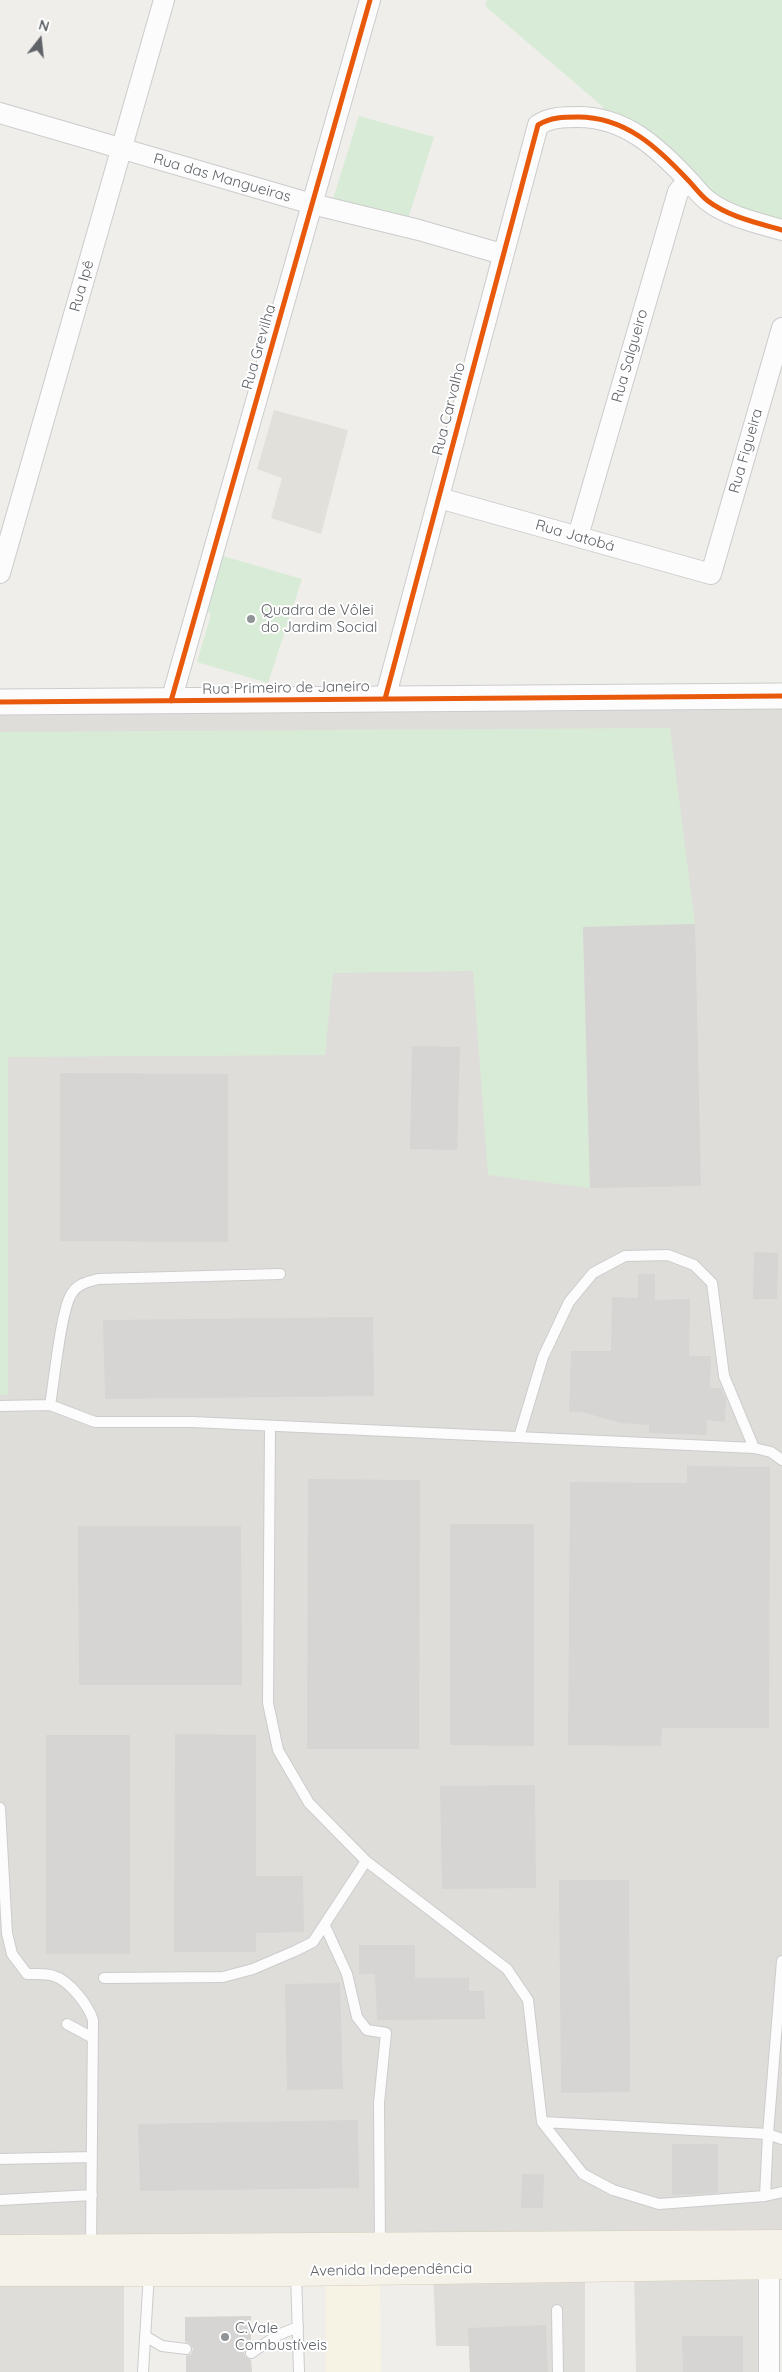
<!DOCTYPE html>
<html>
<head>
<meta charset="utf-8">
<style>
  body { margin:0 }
  #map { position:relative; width:782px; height:2372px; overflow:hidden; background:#efeeea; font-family:Quicksand,sans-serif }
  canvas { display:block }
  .north { position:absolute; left:15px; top:15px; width:50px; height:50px; -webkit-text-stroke:4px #fff; paint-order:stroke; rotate:16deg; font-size:14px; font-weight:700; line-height:20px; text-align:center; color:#5f6368 }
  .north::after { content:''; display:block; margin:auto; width:18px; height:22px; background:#5f6368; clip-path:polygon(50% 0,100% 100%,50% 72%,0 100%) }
</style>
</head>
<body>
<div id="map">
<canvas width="782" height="2372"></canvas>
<div class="north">N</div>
</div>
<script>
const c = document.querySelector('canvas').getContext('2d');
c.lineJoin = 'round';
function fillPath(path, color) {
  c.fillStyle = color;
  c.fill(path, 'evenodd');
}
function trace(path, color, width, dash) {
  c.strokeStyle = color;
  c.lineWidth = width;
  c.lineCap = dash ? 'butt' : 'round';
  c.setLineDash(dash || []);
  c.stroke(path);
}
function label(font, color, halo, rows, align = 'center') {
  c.font = font + ' Quicksand,sans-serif';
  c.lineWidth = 4;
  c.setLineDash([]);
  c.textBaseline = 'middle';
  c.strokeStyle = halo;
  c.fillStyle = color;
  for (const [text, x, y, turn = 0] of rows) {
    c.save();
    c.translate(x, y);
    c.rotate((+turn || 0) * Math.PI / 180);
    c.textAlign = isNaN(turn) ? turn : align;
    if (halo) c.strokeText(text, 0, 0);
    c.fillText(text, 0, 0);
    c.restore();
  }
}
fillPath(new Path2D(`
  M 380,2270 L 381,2372 L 326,2372 L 326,2271 Z`), '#f7f3e4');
fillPath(new Path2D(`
  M 782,696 L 782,2244 L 0,2249 L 0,702 Z
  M 769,2265 L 769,2372 L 636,2372 L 634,2267 Z
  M 585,2267 L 585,2372 L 470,2372 L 469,2346 L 436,2346 L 433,2269 Z
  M 124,2271 L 124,2372 L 0,2372 L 0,2272 Z`), '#dfddda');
fillPath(new Path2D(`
  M 274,410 L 348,430 L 321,534 L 271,518 L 282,478 L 257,469 Z`), '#e2e0da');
fillPath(new Path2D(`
  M 487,0 L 782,0 L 782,230 L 741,217 L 610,121 L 602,106 L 485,6 Z
  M 359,116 L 434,137 L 407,222 L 333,199 Z
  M 223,556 L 302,579 L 268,683 L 197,662 L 211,614 L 207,611 Z
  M 670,728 L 695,924 L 583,927 L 590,1188 L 488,1175 L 473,971 L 333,973 L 325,1055 L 8,1057 L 8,1394 L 0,1395 L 0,732 Z`), '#d8ebd6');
fillPath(new Path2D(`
  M 695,924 L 701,1186 L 590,1188 L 583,927 Z
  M 412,1046 L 460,1047 L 457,1150 L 410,1149 Z
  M 60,1073 L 228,1074 L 228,1242 L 60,1241 Z
  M 754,1252 L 778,1253 L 777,1299 L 753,1299 Z
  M 638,1274 L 655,1274 L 655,1300 L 690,1299 L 689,1356 L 711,1356 L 710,1388 L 721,1388 L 726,1399 L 725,1422 L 706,1420 L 707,1435 L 649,1433 L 649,1425 L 621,1423 L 582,1412 L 569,1412 L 571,1351 L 611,1351 L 612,1297 L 638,1298 Z
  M 373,1317 L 374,1396 L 105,1399 L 103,1320 Z
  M 687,1466 L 770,1467 L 769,1728 L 662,1728 L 661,1746 L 568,1745 L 570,1482 L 687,1483 Z
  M 308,1479 L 420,1480 L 419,1749 L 307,1749 Z
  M 450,1524 L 534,1524 L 534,1746 L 450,1745 Z
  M 78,1526 L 241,1526 L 242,1685 L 79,1685 Z
  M 175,1734 L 256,1735 L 256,1876 L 303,1876 L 304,1932 L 256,1933 L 256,1952 L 174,1952 Z
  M 46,1735 L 130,1735 L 130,1954 L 46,1954 Z
  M 535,1785 L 536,1888 L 442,1889 L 440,1786 Z
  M 559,1880 L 629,1880 L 630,2092 L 561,2093 Z
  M 359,1945 L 415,1945 L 415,1978 L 469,1978 L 469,1991 L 484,1991 L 485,2019 L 377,2020 L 375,1974 L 359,1974 Z
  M 340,1983 L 343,2089 L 287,2090 L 285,1984 Z
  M 358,2120 L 359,2188 L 140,2191 L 138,2124 Z
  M 672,2144 L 718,2144 L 718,2193 L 672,2195 Z
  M 522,2174 L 544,2174 L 543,2208 L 521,2208 Z
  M 251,2316 L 251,2345 L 244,2353 L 246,2357 L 251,2360 L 252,2372 L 186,2372 L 186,2356 L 191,2354 L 193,2349 L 190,2344 L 185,2342 L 185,2317 Z
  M 546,2325 L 548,2372 L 470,2372 L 468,2328 Z
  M 682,2336 L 743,2336 L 743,2372 L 683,2372 Z`), '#d6d5d3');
const service = new Path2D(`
  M 50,1405 C 54,1383 61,1308 72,1293 C 78,1284 87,1282 98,1279 L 280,1274
  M 0,1406 L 50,1405 L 95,1422 L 192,1422 L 754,1448 L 771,1452 L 782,1460
  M 270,1427 L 268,1703 L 278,1750 L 309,1803 L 366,1861 L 507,1969 L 528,2000 L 542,2122 L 583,2174 L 613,2190 L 659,2204 L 765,2196 L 782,2192
  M 519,1437 L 543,1357 L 569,1302 L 593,1273 L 625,1256 L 668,1255 L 694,1265 L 712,1283 L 724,1376 L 754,1448
  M 0,1808 L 7,1933 L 12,1954 L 27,1974 C 36,1974 46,1973 54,1976 C 70,1981 88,2005 93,2020 L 91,2247
  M 325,1926 L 347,1974 L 357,2017 L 367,2030 L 386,2033 L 379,2103 L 380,2246
  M 104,1978 L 223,1977 L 253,1969 L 295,1951 L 313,1942 L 366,1861
  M 67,2024 L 93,2038
  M 542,2122 L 768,2134 L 782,2139
  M 0,2159 L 92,2157
  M 765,2196 L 768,2134 L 782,1961
  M 0,2200 L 92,2195
  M 296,2273 L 299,2372
  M 557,2310 L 558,2372
  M 145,2336 L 162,2346 L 186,2349
  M 251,2353 L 278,2335 L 298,2327
  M 143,2372 L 149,2273`);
const minor = new Path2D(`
  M 0,113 L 312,204 L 419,230 L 502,254
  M 439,498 L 711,574 L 782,328
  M 578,536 L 678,192 L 688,180
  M 0,573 L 164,0
  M 385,699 L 538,125 C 551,117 564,117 578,117 C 625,117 657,147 687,179 C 694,186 700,195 708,201 C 729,217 758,223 782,230
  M 171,701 L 370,0
  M 769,2252 L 769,2372`);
const tertiary = new Path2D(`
  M 0,702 L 782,696`);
const primary = new Path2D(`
  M 0,2249 L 782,2244
  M 0,2272 L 296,2272 L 782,2265`);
trace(service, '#cbcccc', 12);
trace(minor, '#cbcccc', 22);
trace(tertiary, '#cbcccc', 27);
trace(primary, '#d7ceb8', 29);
trace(service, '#fdfcfc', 10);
trace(minor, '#fdfcfc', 20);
trace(tertiary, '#fdfcfc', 25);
trace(primary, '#f4f2e9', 28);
trace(new Path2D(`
  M 385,699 L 538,125 C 551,117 564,117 578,117 C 625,117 657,147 687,179 C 694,186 700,195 708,201 C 729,217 758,223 782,230
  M 171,701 L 370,0
  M 0,702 L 782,696`), '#e8590c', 5);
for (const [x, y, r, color] of [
  [251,619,5,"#919496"],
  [225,2337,5,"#919496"]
]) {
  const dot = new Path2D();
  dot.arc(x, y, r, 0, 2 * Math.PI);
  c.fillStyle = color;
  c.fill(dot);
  trace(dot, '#fff', 2);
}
label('15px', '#5f6368', '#fff', [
  ["Rua das Mangueiras",222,178,16],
  ["Rua Ipê",82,286,-74],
  ["Rua Grevilha",259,347,-74],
  ["Rua Salgueiro",630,356,-74],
  ["Rua Carvalho",449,409,-76],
  ["Rua Figueira",746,451,-74],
  ["Rua Jatobá",575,536,16],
  ["Rua Primeiro de Janeiro",286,688,-1],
  ["Avenida Independência",391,2270,-1]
]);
label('15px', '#5f6368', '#fff', [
  ["Quadra de Vôlei",261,610],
  ["do Jardim Social",261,627],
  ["C.Vale",235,2328],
  ["Combustíveis",235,2345]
], 'left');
</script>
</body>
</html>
